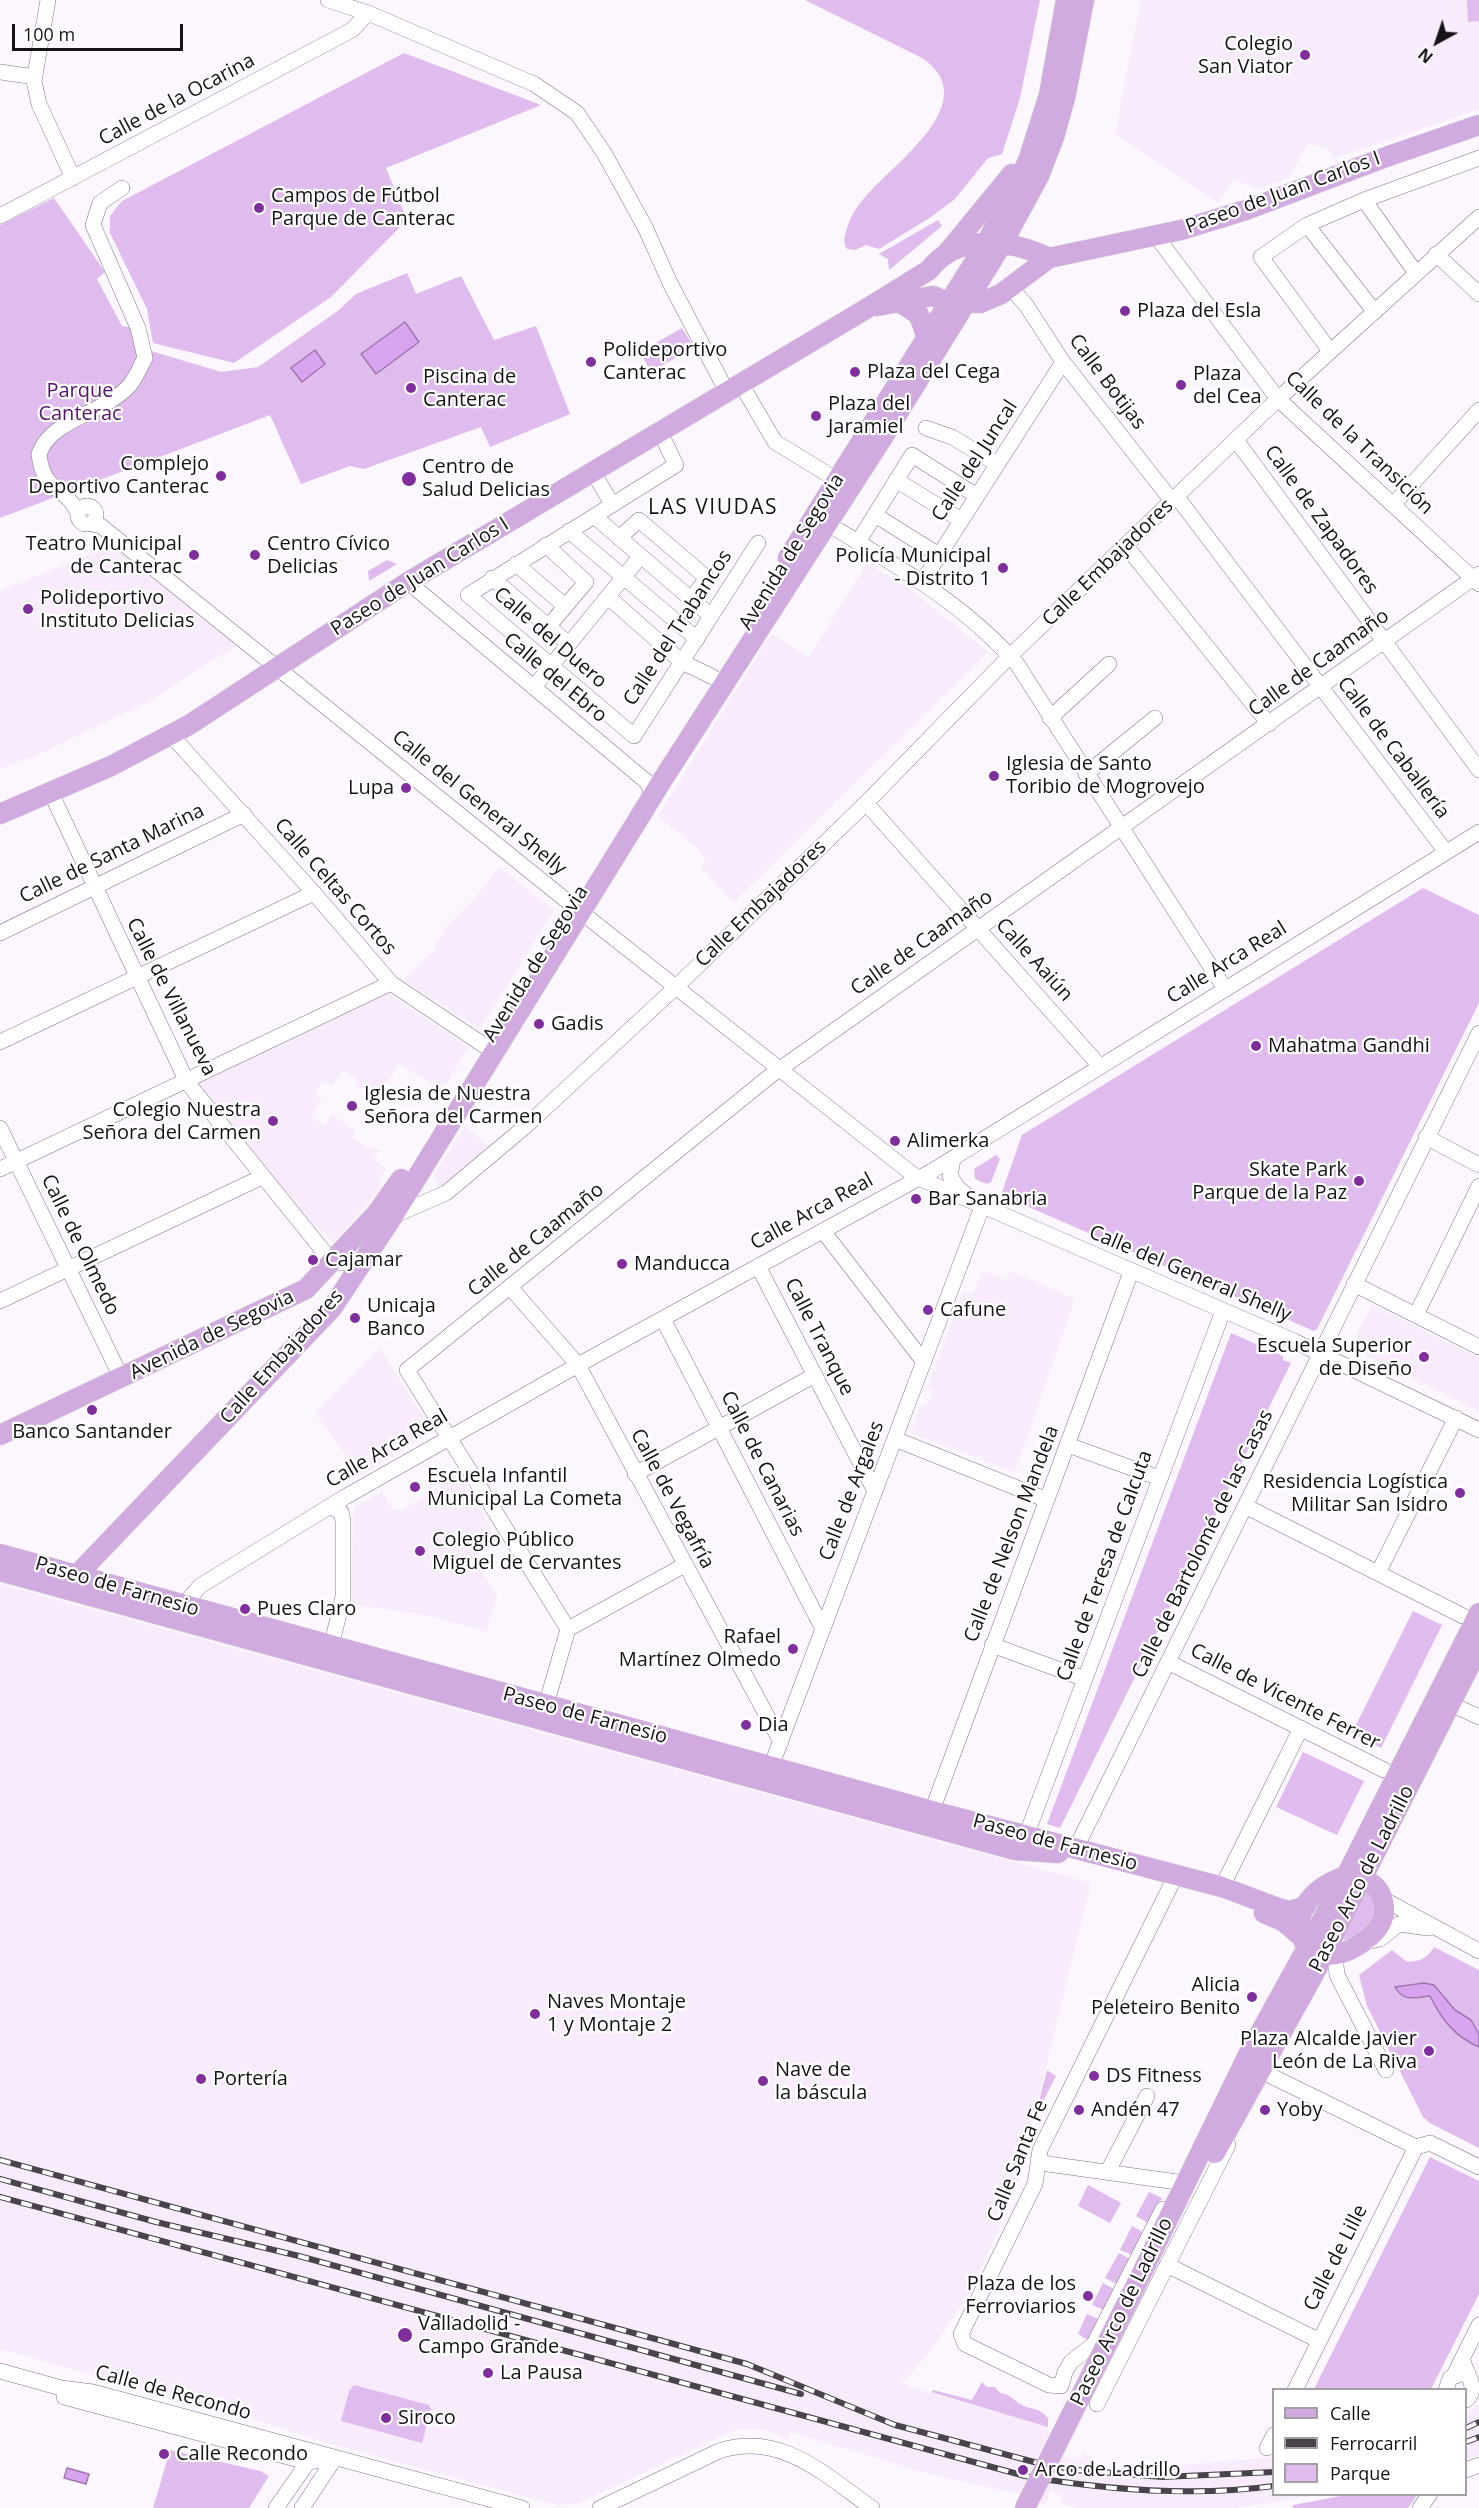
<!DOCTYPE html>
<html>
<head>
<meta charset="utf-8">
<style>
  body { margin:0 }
  #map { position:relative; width:1479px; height:2508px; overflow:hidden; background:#fcf6ff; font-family:"Open Sans",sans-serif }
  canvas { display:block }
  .legend { position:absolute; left:1272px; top:2388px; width:195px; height:108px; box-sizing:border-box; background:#fff; border:2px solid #a2a0a3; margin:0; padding:8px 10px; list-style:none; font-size:18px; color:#17121a }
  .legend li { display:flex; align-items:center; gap:12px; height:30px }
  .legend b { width:30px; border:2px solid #a2a0a3 }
  .north { position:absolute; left:1407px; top:12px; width:60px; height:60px; -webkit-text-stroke:4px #fff; paint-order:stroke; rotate:220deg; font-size:16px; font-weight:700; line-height:24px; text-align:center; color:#17121a }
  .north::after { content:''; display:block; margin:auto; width:21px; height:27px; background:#17121a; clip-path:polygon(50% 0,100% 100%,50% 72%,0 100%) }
  .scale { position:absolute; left:12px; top:24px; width:171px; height:27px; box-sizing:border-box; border:3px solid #17121a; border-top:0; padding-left:8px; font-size:18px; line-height:21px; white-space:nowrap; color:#17121a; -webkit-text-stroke:4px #fff; paint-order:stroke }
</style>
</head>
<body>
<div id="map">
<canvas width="1479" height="2508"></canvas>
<ul class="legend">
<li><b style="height:8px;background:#d1aae0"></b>Calle</li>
<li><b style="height:8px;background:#49444c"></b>Ferrocarril</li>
<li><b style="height:16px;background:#dfbced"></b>Parque</li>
</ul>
<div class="north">N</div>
<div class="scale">100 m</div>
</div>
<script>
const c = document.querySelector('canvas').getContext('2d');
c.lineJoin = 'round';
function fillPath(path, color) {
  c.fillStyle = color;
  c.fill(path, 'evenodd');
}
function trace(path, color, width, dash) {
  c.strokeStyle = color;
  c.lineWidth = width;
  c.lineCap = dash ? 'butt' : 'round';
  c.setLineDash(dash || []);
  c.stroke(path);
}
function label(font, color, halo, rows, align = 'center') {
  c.font = font + ' "Open Sans",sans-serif';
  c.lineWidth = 4.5;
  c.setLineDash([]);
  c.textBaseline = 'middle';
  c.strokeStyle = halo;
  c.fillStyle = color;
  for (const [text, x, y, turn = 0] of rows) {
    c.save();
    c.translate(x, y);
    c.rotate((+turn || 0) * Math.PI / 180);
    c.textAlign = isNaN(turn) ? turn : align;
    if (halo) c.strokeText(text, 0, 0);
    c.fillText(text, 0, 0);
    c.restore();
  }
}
fillPath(new Path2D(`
  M 1141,0 L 1479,0 L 1479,109 L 1335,158 L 1328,149 L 1308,143 L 1290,177 L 1257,189 L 1233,179 L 1218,203 L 1115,134 Z
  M 111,545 L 237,645 L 148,702 L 44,752 L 0,769 L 0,591 Z
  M 867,563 L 914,592 L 988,652 L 734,902 L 700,867 L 706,861 L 697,848 L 658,816 L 771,634 L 809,657 Z
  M 499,867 L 554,910 L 480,1029 L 403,979 L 437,948 L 433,944 L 445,934 L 442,931 L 476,897 Z
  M 387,993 L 469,1047 L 442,1091 L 399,1064 L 376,1099 L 355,1084 L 358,1079 L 343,1070 L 331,1086 L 326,1082 L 321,1084 L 317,1092 L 317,1097 L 322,1100 L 311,1117 L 325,1126 L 332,1115 L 356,1131 L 352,1137 L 369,1149 L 373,1146 L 379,1151 L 373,1158 L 386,1170 L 377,1181 L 383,1186 L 334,1242 L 308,1219 L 197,1084 Z
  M 465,1126 L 492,1149 L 440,1190 L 433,1176 Z
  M 983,1271 L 1006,1280 L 1011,1271 L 1075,1299 L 1015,1472 L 911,1433 L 920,1407 L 928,1403 L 931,1396 L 932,1390 L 927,1389 L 963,1291 L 973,1294 Z
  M 1372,1305 L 1479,1358 L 1479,1411 L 1350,1347 Z
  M 380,1348 L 432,1432 L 361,1475 L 315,1413 Z
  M 458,1473 L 499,1543 L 474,1558 L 497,1597 L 486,1631 L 425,1615 L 350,1604 L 354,1508 L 382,1492 L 394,1511 L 399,1509 L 401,1511 L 448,1482 L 447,1480 Z
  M 0,1584 L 1091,1883 L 1017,2185 L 974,2286 L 930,2352 L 906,2379 L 899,2381 L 911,2387 L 1048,2427 L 1046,2430 L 1054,2434 L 1047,2449 L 1078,2462 L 1084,2451 L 1102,2467 L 1168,2471 L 1172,2466 L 1273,2457 L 1274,2494 L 1317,2495 L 1237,2508 L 1075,2508 L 1061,2503 L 1062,2496 L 1051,2491 L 1044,2505 L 1024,2495 L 933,2475 L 790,2432 L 788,2440 L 763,2429 L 737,2429 L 578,2503 L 557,2505 L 327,2443 L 262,2422 L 0,2349 Z
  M 1479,2405 L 1479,2455 L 1466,2459 L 1466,2412 Z`), '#f7ebfc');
fillPath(new Path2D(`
  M 805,0 L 1040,0 L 1020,98 L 1002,154 L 988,158 L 955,199 L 931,217 L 879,249 L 866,245 L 855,250 L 847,249 C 842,242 845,236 847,228 C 851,216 857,206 866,196 C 893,164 986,101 922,58 Z
  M 1467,0 L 1479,0 L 1479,21 L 1468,22 Z
  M 404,53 L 541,105 L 386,168 L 407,220 L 331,297 L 234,363 L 153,343 L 147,309 L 110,233 L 110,216 L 122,201 Z
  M 54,198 L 105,272 L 97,279 L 122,326 L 130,327 L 138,347 L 221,372 L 258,367 L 339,310 L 356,294 L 407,273 L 416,294 L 461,276 L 494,340 L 536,326 L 570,414 L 490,447 L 481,427 L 364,469 L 350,466 L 301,484 L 270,415 L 0,518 L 0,225 Z
  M 938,220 L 942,226 L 889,270 L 888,259 L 879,254 Z
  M 682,328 L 694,347 L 651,372 L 640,352 Z
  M 387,560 L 397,564 L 369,581 L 368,571 Z
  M 1423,888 L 1479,915 L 1479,1003 L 1317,1329 L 1314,1331 L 1001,1195 L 1022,1135 Z
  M 996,1155 L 1000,1159 L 991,1182 L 987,1184 L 975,1179 L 974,1169 Z
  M 1231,1333 L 1283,1356 L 1283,1360 L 1291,1363 L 1060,1828 L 1047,1824 Z
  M 1413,1611 L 1442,1625 L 1381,1748 L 1352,1733 Z
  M 1303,1752 L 1364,1781 L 1337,1835 L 1276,1807 Z
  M 1366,1890 L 1376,1902 C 1374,1919 1361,1944 1340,1939 Z
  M 1434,1947 L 1479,1970 L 1479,2148 L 1430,2123 L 1423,2117 L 1367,2006 L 1359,1975 L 1392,1950 L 1407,1962 C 1421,1961 1426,1959 1434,1947 Z
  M 1047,2070 L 1056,2076 L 1035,2117 Z
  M 1430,2157 L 1479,2181 L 1479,2294 L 1431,2389 L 1314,2389 Z
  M 1088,2185 L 1121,2203 L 1110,2223 L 1078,2206 Z
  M 1149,2192 L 1162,2198 L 1148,2223 L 1136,2216 Z
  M 1132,2226 L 1143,2232 L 1132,2255 L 1120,2250 Z
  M 1119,2253 L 1130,2259 L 1117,2284 L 1105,2278 Z
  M 1103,2283 L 1114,2289 L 1104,2310 L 1092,2305 Z
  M 1087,2314 L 1100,2320 L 1089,2341 L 1078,2334 Z
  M 982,2382 L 987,2387 L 995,2387 L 1000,2393 C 1012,2394 1013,2401 1022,2405 C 1034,2411 1037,2406 1048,2418 L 1048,2427 L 931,2392 L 933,2390 L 972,2400 Z
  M 354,2385 L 429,2405 L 431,2409 L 422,2443 L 341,2421 L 349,2391 Z
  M 170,2450 L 260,2471 L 269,2476 L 249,2508 L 153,2508 Z
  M 1352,2494 L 1417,2494 L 1417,2495 L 1408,2508 L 1293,2508 L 1293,2505 Z`), '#dfbced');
const water = new Path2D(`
  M 405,322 L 419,342 L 376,374 L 361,354 Z
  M 315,350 L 325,364 L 302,382 L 291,368 Z
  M 1424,1983 L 1434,1985 L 1455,2010 L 1471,2020 L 1479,2034 L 1479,2047 C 1454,2036 1442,2020 1430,1996 C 1416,1997 1404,2003 1395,1987 Z
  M 67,2468 L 89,2474 L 86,2484 L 64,2478 Z`);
fillPath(water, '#d8a3ef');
trace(water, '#9e78af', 1.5);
const minor = new Path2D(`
  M 48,0 L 34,81 L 39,104 L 73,178
  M 328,0 L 368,13 L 534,84 L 577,113 L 604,153 L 645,227 L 670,283 L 727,392
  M 0,72 L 35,77
  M 1364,200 L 1416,273
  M 0,216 L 352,30 L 368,13
  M 1307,225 L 1374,311
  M 1156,236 L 1278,399 L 1479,584
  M 1436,254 L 1479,294
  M 1010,287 L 1026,305 L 1063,362 L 1172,501
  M 1330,351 L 1261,257 L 1307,225 L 1364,200 L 1479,158
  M 741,384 L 775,442 L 837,480
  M 926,428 L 952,437 L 997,464
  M 660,432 L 676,465 L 468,595 L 634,736 L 758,543
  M 1236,440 L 1479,770
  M 593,472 L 612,504
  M 896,480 L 961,520
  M 1177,497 L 1446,852
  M 1393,505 L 1479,410
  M78 515a9 9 0 1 1 18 0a9 9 0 1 1-18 0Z
  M 78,513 C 65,485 43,493 39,454 C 51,419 103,414 129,386 C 136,378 140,367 145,358 L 138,328 L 93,225 L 100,203 L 122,188
  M 875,515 L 939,555
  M 594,516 L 711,616
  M 818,518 C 887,560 963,602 1017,664 L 1225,989
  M 92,524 L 101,526 L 562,897 L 916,1177 L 1294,1341 L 1479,1430
  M 569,531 L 697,639
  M 619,538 L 639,520 L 707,578 L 691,599
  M 858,542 L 912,455 L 977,496
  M 546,545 L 586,582 L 548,627
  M 1126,546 L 1269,724
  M 516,564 L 565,606
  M 492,578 L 569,644
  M 408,582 L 647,782 L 651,791 L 647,802
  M 922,582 L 1063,362
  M 608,597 L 682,662 L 713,677
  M 534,687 L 640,557
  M 1050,718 L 1109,664
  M 171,735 L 314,893 L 391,983 L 485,1046
  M 1086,774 L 1155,718
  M 51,793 L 187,1082 L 333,1263 L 362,1263
  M 866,803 L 1099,1065
  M 0,933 L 244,814
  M 0,1042 L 314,893
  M 0,1128 L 122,1379
  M 1426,1137 L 1479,1165
  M 953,1159 L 950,1176 L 958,1188 L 968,1196
  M 0,1169 L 391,983
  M 393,1216 L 446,1193 L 527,1125 L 676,987 L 866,803 L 1010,656 L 1278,399 L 1479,217
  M 823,1231 L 924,1362
  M 758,1266 L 875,1491
  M 1354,1284 L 1479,1347
  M 510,1287 L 578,1365 L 781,1742
  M 0,1301 L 262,1177
  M 1416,1315 L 1479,1186
  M 663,1319 L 823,1629
  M 895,1439 L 1047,1500
  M 1068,1445 L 1159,1478
  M 635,1474 L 815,1375
  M 1245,1506 L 1463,1616
  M 330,1507 L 341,1512 L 343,1521 L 343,1597 L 331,1647
  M 1378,1573 L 1456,1418
  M 186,1613 L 187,1601 L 200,1586 L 345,1497 L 578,1365 L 932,1171 L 1479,832
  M 568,1629 L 683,1566
  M 992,1645 L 1085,1679
  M 1168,1662 L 1384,1770
  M 1451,1704 L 1479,1717
  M 546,1705 L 568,1629 L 407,1370 L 770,1076 L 1479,574
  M 762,1771 L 771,1767 L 778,1748 L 982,1207
  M 932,1811 L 1131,1272
  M 1026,1836 L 1223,1311
  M 1076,1848 L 1479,1033
  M 1222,1887 L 1301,1728
  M 1383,1899 L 1479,1951
  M 1371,1941 L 1380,1939 L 1399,1924 L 1428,1928
  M 1335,1955 L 1337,1975 L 1386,2070
  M 1261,2071 L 1416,2147 L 1430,2143 L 1479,2167
  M 1038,2160 L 1048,2164 L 1177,2182
  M 1108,2171 L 1147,2096
  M 1167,2265 L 1318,2340
  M 1463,2361 C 1467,2375 1479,2389 1466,2400
  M 0,2371 L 61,2388 L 93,2392 L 522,2508
  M 1454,2375 L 1479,2325
  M 1061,2386 L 1049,2385 L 965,2344 L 961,2334 L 1035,2184 L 1040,2150 L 1172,1883 L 1172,1874
  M 1061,2386 L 1065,2372 L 1071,2362 L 1094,2344 L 1163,2209
  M 1295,2390 L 1416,2147
  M 1446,2390 L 1450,2378 L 1461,2374
  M 64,2397 L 307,2462 L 323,2460
  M 1097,2404 L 1228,2145
  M 1267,2448 L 1274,2435
  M 1466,2470 L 1479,2465
  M 276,2508 L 313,2455
  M 302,2508 L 335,2458
  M 600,2508 L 719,2451 C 781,2431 825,2475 872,2508
  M 1420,2508 L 1430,2494`);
const major = new Path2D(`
  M 947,253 L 1012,174
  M 898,301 L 919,315 L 927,338
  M 877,306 L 933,296 L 948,302 L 980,303 L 1001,294 L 1049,258 L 1181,230 L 1246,210 L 1386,157 L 1479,125
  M 788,558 L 987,242 L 1028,161 L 1049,95 L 1066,0
  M 0,814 L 111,766 L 189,725 L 408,582 L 866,309 L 929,270 C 958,232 1012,240 1049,258
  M 0,1435 L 306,1289 L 377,1213 L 401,1179
  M 0,1554 L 932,1811 L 1222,1887 L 1281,1909 L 1290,1911 L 1306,1906
  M 0,1571 L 1015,1850 L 1058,1853
  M 52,1585 L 70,1581 L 77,1575 L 332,1308 L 393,1216 L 663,779 L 883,437 L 1002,244 L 1039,176 L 1054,137 L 1065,98 L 1084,0
  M 1346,1876 C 1366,1876 1382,1886 1384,1907 C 1385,1920 1378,1930 1368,1938 C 1303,1991 1264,1904 1346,1876 Z
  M 1264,1913 L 1283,1921 L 1298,1934
  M 1215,2153 L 1315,1972 L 1479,1647
  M 1132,2293 L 1250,2051 L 1341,1886 L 1479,1613`);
trace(minor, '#827487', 16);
trace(major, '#d5d4d6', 21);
trace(minor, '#fff', 15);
trace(major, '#d1aae0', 20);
const rail = new Path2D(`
  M 0,2160 L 747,2364 L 895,2425 L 1034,2462 L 1076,2470 L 1162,2477 L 1274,2472
  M 0,2179 L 156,2222 L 299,2256 L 801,2394
  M 0,2197 L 1025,2476 C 1106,2490 1191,2497 1274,2486
  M 1466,2428 L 1479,2422
  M 1466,2442 L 1479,2437`);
trace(rail, '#49444c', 6);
trace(rail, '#fff', 4, [11]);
const majorBridge = new Path2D(`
  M 1025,2508 L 1132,2293`);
trace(majorBridge, '#d5d4d6', 21, []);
trace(majorBridge, '#d1aae0', 20);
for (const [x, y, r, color] of [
  [1305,55,6,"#802e9e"],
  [259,208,6,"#802e9e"],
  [1125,311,6,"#802e9e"],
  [591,362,6,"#802e9e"],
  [855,372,6,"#802e9e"],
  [1181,385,6,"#802e9e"],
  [411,388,6,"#802e9e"],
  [816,416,6,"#802e9e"],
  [221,476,6,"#802e9e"],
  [409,479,8,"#802e9e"],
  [194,555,6,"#802e9e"],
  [255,555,6,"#802e9e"],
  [1003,568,6,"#802e9e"],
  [28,609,6,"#802e9e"],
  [994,776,6,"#802e9e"],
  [406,788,6,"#802e9e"],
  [539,1024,6,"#802e9e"],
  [1256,1046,6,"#802e9e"],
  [352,1106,6,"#802e9e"],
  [273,1121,6,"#802e9e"],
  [895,1141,6,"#802e9e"],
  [1359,1181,6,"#802e9e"],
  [916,1199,6,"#802e9e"],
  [313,1260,6,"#802e9e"],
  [622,1264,6,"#802e9e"],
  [928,1310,6,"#802e9e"],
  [355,1318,6,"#802e9e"],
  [1424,1357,6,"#802e9e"],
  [92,1410,6,"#802e9e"],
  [415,1487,6,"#802e9e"],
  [1460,1493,6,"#802e9e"],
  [420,1551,6,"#802e9e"],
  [245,1609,6,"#802e9e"],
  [793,1649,6,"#802e9e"],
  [746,1725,6,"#802e9e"],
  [1252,1997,6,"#802e9e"],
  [535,2014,6,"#802e9e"],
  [1429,2051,6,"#802e9e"],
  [1094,2076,6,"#802e9e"],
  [201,2079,6,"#802e9e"],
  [763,2081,6,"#802e9e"],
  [1079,2110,6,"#802e9e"],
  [1265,2110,6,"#802e9e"],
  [1088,2296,6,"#802e9e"],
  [405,2335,8,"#802e9e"],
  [488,2373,6,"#802e9e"],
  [386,2418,6,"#802e9e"],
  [164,2454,6,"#802e9e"],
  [1023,2470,6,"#802e9e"]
]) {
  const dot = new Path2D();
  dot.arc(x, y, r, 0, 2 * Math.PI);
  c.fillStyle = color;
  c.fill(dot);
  trace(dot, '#fff', 2);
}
label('20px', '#17121a', '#fff', [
  ["Colegio",1293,44,"right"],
  ["San Viator",1293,67,"right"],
  ["Campos de Fútbol",271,196],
  ["Parque de Canterac",271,219],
  ["Plaza del Esla",1137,311],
  ["Polideportivo",603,350],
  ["Canterac",603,373],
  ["Plaza del Cega",867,372],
  ["Plaza",1193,374],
  ["del Cea",1193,397],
  ["Piscina de",423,377],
  ["Canterac",423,400],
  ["Plaza del",828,404],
  ["Jaramiel",828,427],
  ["Complejo",209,464,"right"],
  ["Deportivo Canterac",209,487,"right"],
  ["Centro de",422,467],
  ["Salud Delicias",422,490],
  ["Teatro Municipal",182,544,"right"],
  ["de Canterac",182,567,"right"],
  ["Centro Cívico",267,544],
  ["Delicias",267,567],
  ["Policía Municipal",991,556,"right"],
  ["- Distrito 1",991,579,"right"],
  ["Polideportivo",40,598],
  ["Instituto Delicias",40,621],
  ["Iglesia de Santo",1006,764],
  ["Toribio de Mogrovejo",1006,787],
  ["Lupa",394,788,"right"],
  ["Gadis",551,1024],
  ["Mahatma Gandhi",1268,1046],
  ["Iglesia de Nuestra",364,1094],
  ["Señora del Carmen",364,1117],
  ["Colegio Nuestra",261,1110,"right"],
  ["Señora del Carmen",261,1133,"right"],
  ["Alimerka",907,1141],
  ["Skate Park",1347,1170,"right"],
  ["Parque de la Paz",1347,1193,"right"],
  ["Bar Sanabria",928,1199],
  ["Cajamar",325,1260],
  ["Manducca",634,1264],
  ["Unicaja",367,1306],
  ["Banco",367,1329],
  ["Cafune",940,1310],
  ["Escuela Superior",1412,1346,"right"],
  ["de Diseño",1412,1369,"right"],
  ["Banco Santander",92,1432,"center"],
  ["Escuela Infantil",427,1476],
  ["Municipal La Cometa",427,1499],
  ["Residencia Logística",1448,1482,"right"],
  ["Militar San Isidro",1448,1505,"right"],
  ["Colegio Público",432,1540],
  ["Miguel de Cervantes",432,1563],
  ["Pues Claro",257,1609],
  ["Rafael",781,1637,"right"],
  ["Martínez Olmedo",781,1660,"right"],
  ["Dia",758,1725],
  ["Alicia",1240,1985,"right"],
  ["Peleteiro Benito",1240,2008,"right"],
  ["Naves Montaje",547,2002],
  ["1 y Montaje 2",547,2025],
  ["Plaza Alcalde Javier",1417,2039,"right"],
  ["León de La Riva",1417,2062,"right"],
  ["Nave de",775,2070],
  ["la báscula",775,2093],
  ["DS Fitness",1106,2076],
  ["Portería",213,2079],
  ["Andén 47",1091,2110],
  ["Yoby",1277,2110],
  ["Plaza de los",1076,2284,"right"],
  ["Ferroviarios",1076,2307,"right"],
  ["Valladolid -",418,2324],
  ["Campo Grande",418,2347],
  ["La Pausa",500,2373],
  ["Siroco",398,2418],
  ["Calle Recondo",176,2454],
  ["Arco de Ladrillo",1035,2470]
], 'left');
label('20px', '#17121a', '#fff', [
  ["Calle de la Ocarina",177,100,-28],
  ["Paseo de Juan Carlos I",1283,193,-20],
  ["Calle Botijas",1107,382,53],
  ["Calle de la Transición",1359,443,44],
  ["Calle del Juncal",975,461,-57],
  ["Calle de Zapadores",1321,520,54],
  ["Avenida de Segovia",792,552,-58],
  ["Calle Embajadores",1108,563,-44],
  ["Paseo de Juan Carlos I",420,577,-32],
  ["Calle del Trabancos",678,628,-57],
  ["Calle del Duero",550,638,41],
  ["Calle de Caamaño",1319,663,-36],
  ["Calle del Ebro",555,678,40],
  ["Calle de Caballería",1393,748,53],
  ["Calle del General Shelly",479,803,39],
  ["Calle de Santa Marina",112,854,-26],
  ["Calle Celtas Cortos",335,887,49],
  ["Calle Embajadores",761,904,-44],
  ["Calle de Caamaño",922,943,-35],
  ["Calle Aaiún",1034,960,48],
  ["Calle Arca Real",1227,963,-32],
  ["Avenida de Segovia",536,964,-58],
  ["Calle de Villanueva",171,997,63],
  ["Calle Arca Real",812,1212,-29],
  ["Calle de Caamaño",536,1240,-39],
  ["Calle de Olmedo",80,1245,64],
  ["Calle del General Shelly",1190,1274,23],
  ["Avenida de Segovia",212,1335,-26],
  ["Calle Tranque",819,1337,63],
  ["Calle Embajadores",282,1357,-48],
  ["Calle Arca Real",387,1449,-30],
  ["Calle de Canarias",762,1464,63],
  ["Calle de Argales",852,1491,-69],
  ["Calle de Vegafría",672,1499,62],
  ["Calle de Nelson Mandela",1012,1534,-69],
  ["Calle de Bartolomé de las Casas",1203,1544,-64],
  ["Calle de Teresa de Calcuta",1105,1566,-70],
  ["Paseo de Farnesio",117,1587,16],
  ["Calle de Vicente Ferrer",1285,1697,27],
  ["Paseo de Farnesio",585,1716,15],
  ["Paseo de Farnesio",1055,1843,15],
  ["Paseo Arco de Ladrillo",1362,1879,-63],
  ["Calle Santa Fe",1018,2161,-68],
  ["Calle de Lille",1336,2258,-63],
  ["Paseo Arco de Ladrillo",1122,2312,-64],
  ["Calle de Recondo",173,2393,15]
]);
label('20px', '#56136d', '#fff', [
  ["Parque",80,391],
  ["Canterac",80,414]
]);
c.letterSpacing = '1.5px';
label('21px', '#17121a', '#fff', [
  ["LAS VIUDAS",713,508]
]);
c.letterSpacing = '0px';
</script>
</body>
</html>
